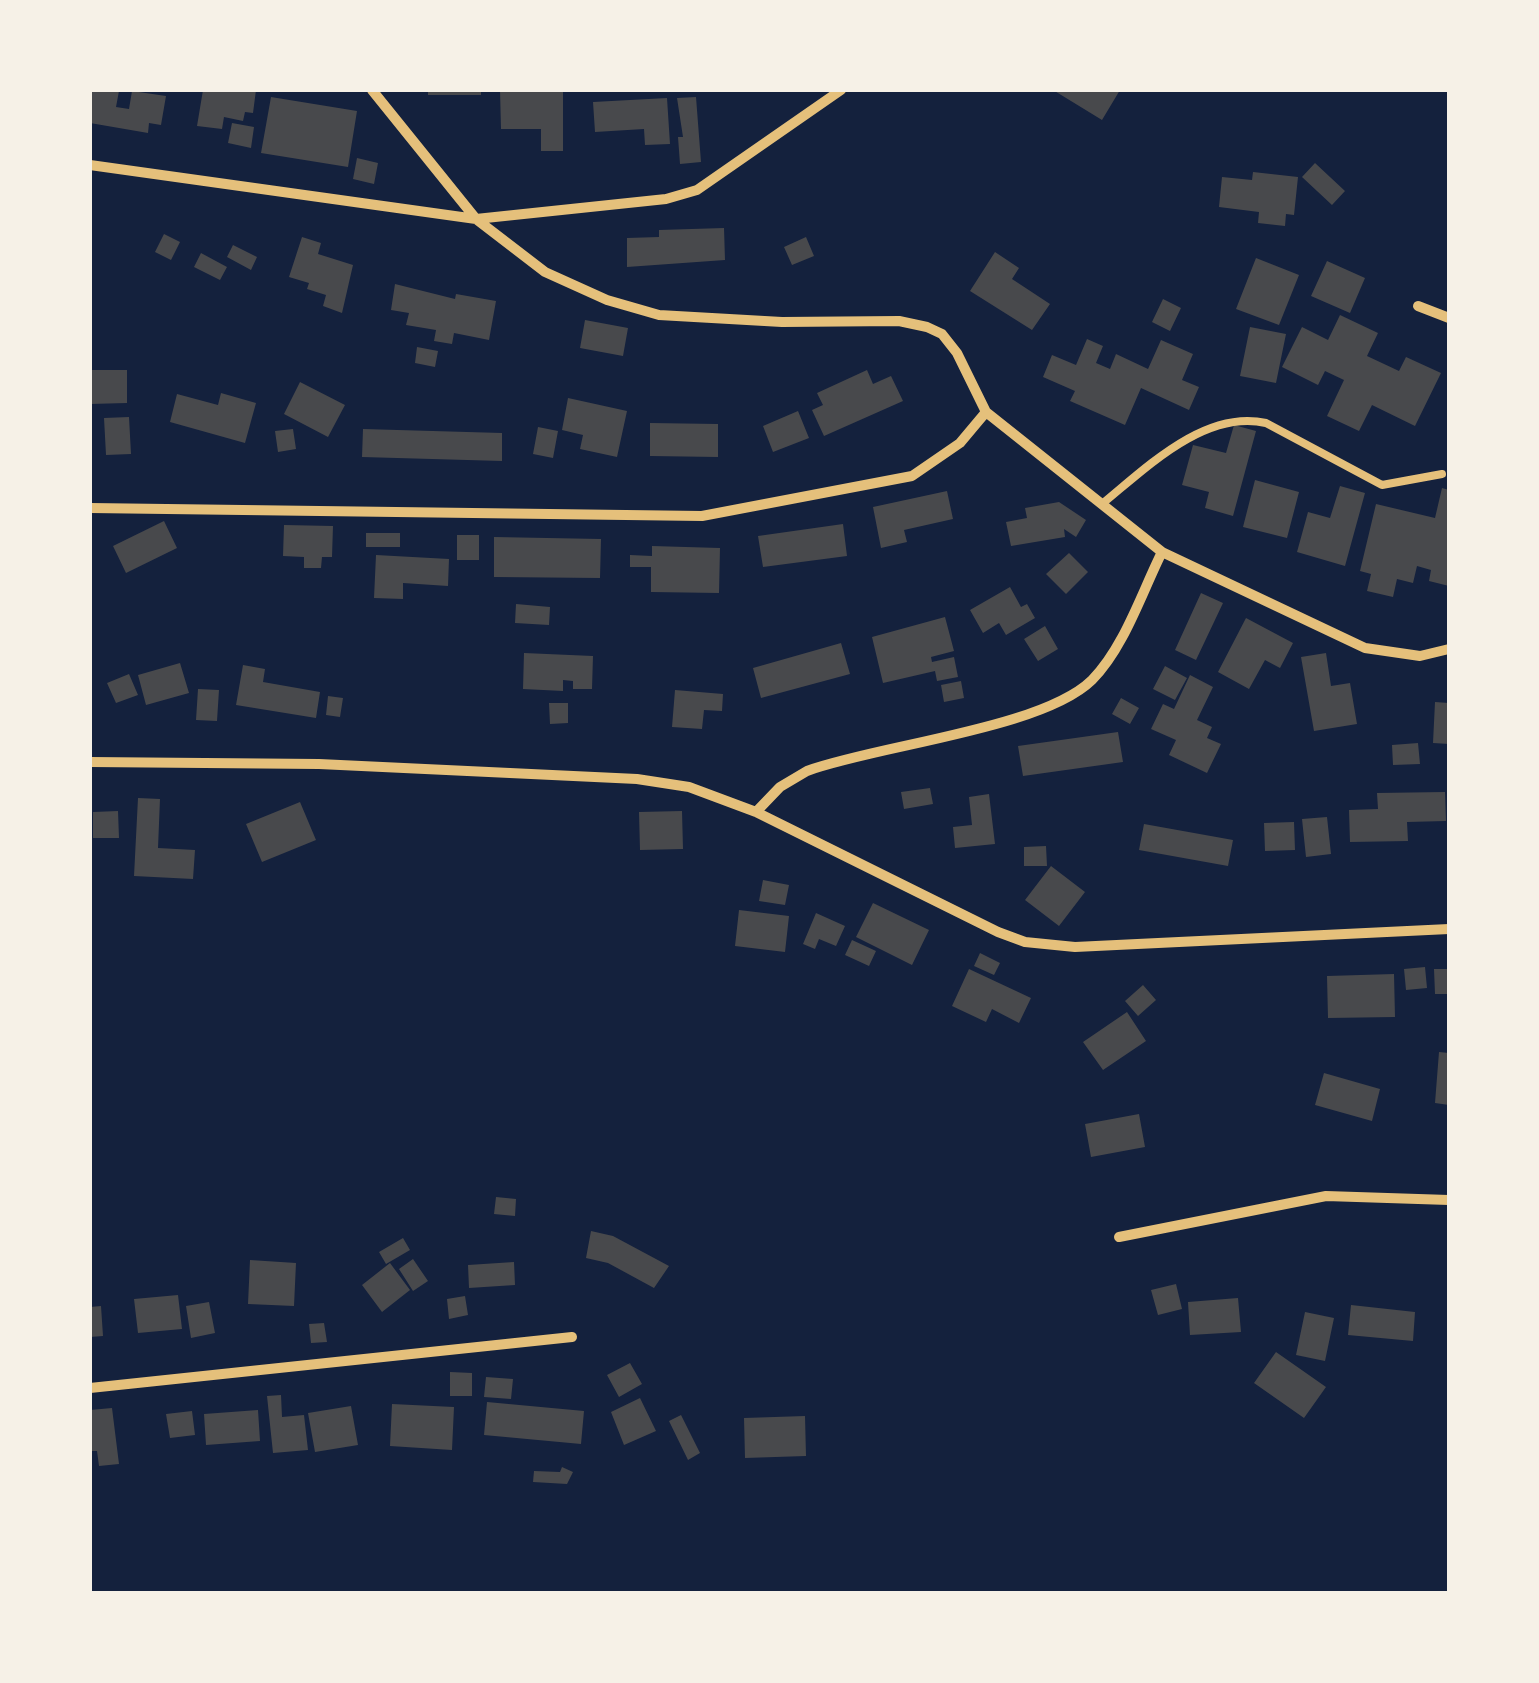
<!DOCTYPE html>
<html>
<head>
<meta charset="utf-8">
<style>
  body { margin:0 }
  #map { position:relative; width:1539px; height:1683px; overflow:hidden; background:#14213d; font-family:"PT Serif",serif }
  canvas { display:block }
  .frame { position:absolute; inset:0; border:92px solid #f6f1e7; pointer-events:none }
</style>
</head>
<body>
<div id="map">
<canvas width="1539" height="1683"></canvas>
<div class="frame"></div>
</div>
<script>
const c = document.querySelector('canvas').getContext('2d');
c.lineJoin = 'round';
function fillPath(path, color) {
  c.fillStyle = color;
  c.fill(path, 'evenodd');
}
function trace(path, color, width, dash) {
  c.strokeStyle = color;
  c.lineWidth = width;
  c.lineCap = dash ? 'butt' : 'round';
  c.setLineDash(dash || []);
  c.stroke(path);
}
fillPath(new Path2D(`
  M 90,90 L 119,91 L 116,107 L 129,109 L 132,91 L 166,96 L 161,125 L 149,123 L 148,133 L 90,123 Z
  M 203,90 L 256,90 L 253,113 L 245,112 L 243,121 L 224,117 L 222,129 L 197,126 Z
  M 428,90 L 481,90 L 481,95 L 428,95 Z
  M 500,90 L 563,90 L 563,151 L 541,151 L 541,129 L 501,129 Z
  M 1053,90 L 1120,90 L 1102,120 Z
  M 271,97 L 357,111 L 348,167 L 261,153 Z
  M 696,97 L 701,162 L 680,164 L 678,137 L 683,137 L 677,98 Z
  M 667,98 L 670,144 L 645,145 L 644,129 L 595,132 L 593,102 Z
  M 232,123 L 254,127 L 251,148 L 228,143 Z
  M 357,158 L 378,163 L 374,184 L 353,179 Z
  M 1315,163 L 1345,191 L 1332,205 L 1302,177 Z
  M 1253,172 L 1298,177 L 1294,215 L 1286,214 L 1285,226 L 1258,223 L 1259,212 L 1219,207 L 1222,177 L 1252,180 Z
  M 724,228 L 725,260 L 627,267 L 627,238 L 659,237 L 659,230 Z
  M 164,234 L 180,242 L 171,260 L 155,252 Z
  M 302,237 L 321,243 L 318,254 L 353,265 L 342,313 L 323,306 L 326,295 L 307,289 L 309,283 L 289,277 Z
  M 806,237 L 814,256 L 792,265 L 784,247 Z
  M 233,245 L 257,257 L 251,270 L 227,257 Z
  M 995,252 L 1019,268 L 1012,279 L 1050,304 L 1032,330 L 970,291 Z
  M 201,253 L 227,267 L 220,280 L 194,267 Z
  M 1256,258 L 1299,275 L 1279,325 L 1236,309 Z
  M 1327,261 L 1365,278 L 1350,313 L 1311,296 Z
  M 395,284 L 455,299 L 456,294 L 496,301 L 489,340 L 454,333 L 452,344 L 434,341 L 436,330 L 406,325 L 409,313 L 391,310 Z
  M 1163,299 L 1181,308 L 1170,331 L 1152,322 Z
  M 1340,315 L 1378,333 L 1367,356 L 1399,371 L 1406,357 L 1441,373 L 1415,426 L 1372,405 L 1359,431 L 1327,416 L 1344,380 L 1325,371 L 1318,385 L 1282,367 L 1302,327 L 1328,340 Z
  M 585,320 L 628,328 L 623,356 L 580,348 Z
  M 1250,327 L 1286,334 L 1276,383 L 1240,376 Z
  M 1087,339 L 1103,346 L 1096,363 L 1110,369 L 1116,354 L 1148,369 L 1161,340 L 1193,354 L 1182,380 L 1199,387 L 1189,410 L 1141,388 L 1125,425 L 1070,401 L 1075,391 L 1043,377 L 1052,355 L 1076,365 Z
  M 417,347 L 438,351 L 435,367 L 415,363 Z
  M 90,370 L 127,370 L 127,403 L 90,404 Z
  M 867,370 L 873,384 L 891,376 L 903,401 L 824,436 L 812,410 L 823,405 L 817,393 Z
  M 300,382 L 345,405 L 328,437 L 284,414 Z
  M 221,393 L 256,403 L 245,443 L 170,422 L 177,394 L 218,405 Z
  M 568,398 L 627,411 L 617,457 L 580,449 L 583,435 L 562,430 Z
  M 798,411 L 809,438 L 773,452 L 763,426 Z
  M 129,417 L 131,454 L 106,455 L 104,418 Z
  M 650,423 L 718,424 L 718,457 L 650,456 Z
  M 1234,425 L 1256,431 L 1233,516 L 1205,508 L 1209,492 L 1182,485 L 1193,445 L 1226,453 Z
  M 538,427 L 558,431 L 553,458 L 533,454 Z
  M 293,429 L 296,449 L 278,452 L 275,431 Z
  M 363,429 L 502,433 L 502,461 L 362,457 Z
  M 1255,480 L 1299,492 L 1287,538 L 1243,527 Z
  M 1340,486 L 1365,493 L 1345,566 L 1297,552 L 1308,512 L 1330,518 Z
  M 1442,488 L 1449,490 L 1449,586 L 1429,581 L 1431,570 L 1417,566 L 1413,583 L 1397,579 L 1393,597 L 1367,591 L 1371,574 L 1360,571 L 1376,504 L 1435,518 Z
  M 947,491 L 953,519 L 904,530 L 907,542 L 881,548 L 873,507 Z
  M 1059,502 L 1086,520 L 1076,537 L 1064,529 L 1065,537 L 1011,546 L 1006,522 L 1027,518 L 1025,508 Z
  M 164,521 L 177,548 L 126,573 L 113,546 Z
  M 843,524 L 847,556 L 763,567 L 758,536 Z
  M 284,525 L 333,526 L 332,557 L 322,557 L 321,568 L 304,568 L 304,557 L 283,556 Z
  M 366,533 L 400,533 L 400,547 L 366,547 Z
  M 457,535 L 479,535 L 479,560 L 457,560 Z
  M 494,537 L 601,539 L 600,578 L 494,577 Z
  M 652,546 L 720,548 L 719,593 L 651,592 L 651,567 L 630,567 L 630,555 L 652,556 Z
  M 1069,553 L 1088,572 L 1066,594 L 1046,574 Z
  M 376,555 L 449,559 L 448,586 L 403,583 L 403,599 L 374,598 Z
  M 1010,587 L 1021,607 L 1027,604 L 1035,618 L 1006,635 L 999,623 L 983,633 L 970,610 Z
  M 1201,593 L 1223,603 L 1196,660 L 1175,650 Z
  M 516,604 L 550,607 L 549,625 L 515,623 Z
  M 945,617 L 954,651 L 931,657 L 932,662 L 954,657 L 958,677 L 937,681 L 935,671 L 883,683 L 872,637 Z
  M 1246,618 L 1293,643 L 1280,668 L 1265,660 L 1249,689 L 1218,672 Z
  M 1045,626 L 1058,649 L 1038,661 L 1024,639 Z
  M 841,643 L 850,674 L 761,698 L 753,668 Z
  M 524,653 L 593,656 L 592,689 L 573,689 L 573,681 L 563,680 L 563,691 L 523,689 Z
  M 1326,653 L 1331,686 L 1350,683 L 1357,724 L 1314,731 L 1301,657 Z
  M 180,663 L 189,693 L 146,705 L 138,675 Z
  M 243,665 L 265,669 L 263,682 L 320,692 L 316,718 L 236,705 Z
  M 1165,666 L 1187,678 L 1175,700 L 1153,689 Z
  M 129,674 L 138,695 L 116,703 L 107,683 Z
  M 1190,675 L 1213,687 L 1197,720 L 1212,727 L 1207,738 L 1221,744 L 1207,773 L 1169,755 L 1176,740 L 1151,729 L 1163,704 L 1174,709 Z
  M 961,681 L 964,698 L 944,702 L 941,685 Z
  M 198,689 L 219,690 L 217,721 L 196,720 Z
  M 675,690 L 723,694 L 722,711 L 704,710 L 702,729 L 672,727 Z
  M 328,696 L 343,698 L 340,717 L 326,715 Z
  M 1121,698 L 1139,708 L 1130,724 L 1112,714 Z
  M 1435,702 L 1449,703 L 1449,744 L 1433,743 Z
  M 549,703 L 568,703 L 568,723 L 550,724 Z
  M 1118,732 L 1123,762 L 1023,776 L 1018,746 Z
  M 1418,743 L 1420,764 L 1393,765 L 1392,745 Z
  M 930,788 L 933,804 L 904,809 L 901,792 Z
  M 1445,792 L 1446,821 L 1407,822 L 1408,841 L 1350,842 L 1349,810 L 1378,809 L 1377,793 Z
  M 989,794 L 995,844 L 955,848 L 953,827 L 972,825 L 969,797 Z
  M 138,798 L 160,799 L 158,848 L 195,850 L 193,879 L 134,876 Z
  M 300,802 L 316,840 L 262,862 L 246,824 Z
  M 118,811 L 119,838 L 93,838 L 93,812 Z
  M 682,811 L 683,849 L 640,850 L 639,812 Z
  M 1327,817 L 1331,854 L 1306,857 L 1302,819 Z
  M 1294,822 L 1295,850 L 1265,851 L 1264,823 Z
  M 1144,824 L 1233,840 L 1228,866 L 1139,850 Z
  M 1046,846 L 1047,866 L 1024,866 L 1024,847 Z
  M 1051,866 L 1085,892 L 1059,926 L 1025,900 Z
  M 763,880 L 789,885 L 785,905 L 759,901 Z
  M 873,903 L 929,930 L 912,965 L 856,937 Z
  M 739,910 L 789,916 L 785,952 L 735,946 Z
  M 816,913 L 845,926 L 836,946 L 819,939 L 815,949 L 803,944 Z
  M 852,940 L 876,951 L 869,966 L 845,955 Z
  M 980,953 L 1000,963 L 994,975 L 974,966 Z
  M 1425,967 L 1427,988 L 1406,990 L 1404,969 Z
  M 969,969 L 1031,998 L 1019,1023 L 992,1009 L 986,1022 L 952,1006 Z
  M 1434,969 L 1449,969 L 1449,994 L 1435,994 Z
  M 1394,974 L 1395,1017 L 1328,1018 L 1327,976 Z
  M 1143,985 L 1156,1000 L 1138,1016 L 1125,1001 Z
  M 1127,1012 L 1146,1041 L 1103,1070 L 1083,1042 Z
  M 1439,1052 L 1449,1053 L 1449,1105 L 1435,1103 Z
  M 1324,1073 L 1380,1089 L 1372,1121 L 1315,1105 Z
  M 1139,1114 L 1145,1147 L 1091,1157 L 1085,1124 Z
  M 496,1197 L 516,1199 L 515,1216 L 494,1214 Z
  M 591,1231 L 613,1236 L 669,1266 L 654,1288 L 608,1263 L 586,1258 Z
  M 403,1238 L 410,1250 L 386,1264 L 379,1252 Z
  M 413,1259 L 428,1281 L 413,1291 L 399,1269 Z
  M 250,1260 L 296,1263 L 294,1306 L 248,1304 Z
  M 514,1262 L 515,1285 L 469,1288 L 468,1265 Z
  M 390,1263 L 410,1290 L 382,1312 L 362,1285 Z
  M 1176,1284 L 1182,1309 L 1158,1315 L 1151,1290 Z
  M 178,1295 L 182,1329 L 138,1333 L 134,1299 Z
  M 465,1296 L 468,1315 L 449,1319 L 447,1299 Z
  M 1238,1298 L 1241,1332 L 1190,1335 L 1188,1302 Z
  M 209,1302 L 215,1333 L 191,1338 L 186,1306 Z
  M 1351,1305 L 1415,1312 L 1413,1341 L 1348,1335 Z
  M 101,1306 L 103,1336 L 90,1337 L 90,1307 Z
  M 1305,1312 L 1334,1318 L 1325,1361 L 1296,1355 Z
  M 324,1323 L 327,1342 L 311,1343 L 309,1324 Z
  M 1276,1352 L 1326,1387 L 1304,1418 L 1254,1383 Z
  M 630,1363 L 642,1384 L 619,1397 L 607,1375 Z
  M 450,1372 L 472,1373 L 472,1396 L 450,1396 Z
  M 486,1377 L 513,1379 L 511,1399 L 484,1397 Z
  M 281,1395 L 282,1417 L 304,1415 L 308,1450 L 273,1453 L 267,1396 Z
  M 640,1398 L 656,1431 L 624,1445 L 611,1412 Z
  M 487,1402 L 584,1411 L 581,1444 L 484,1435 Z
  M 392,1404 L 454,1407 L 452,1450 L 390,1446 Z
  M 351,1406 L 358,1445 L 315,1452 L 308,1413 Z
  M 112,1408 L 119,1464 L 99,1466 L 97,1451 L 90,1451 L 90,1410 Z
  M 258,1410 L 260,1441 L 206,1445 L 204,1414 Z
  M 192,1411 L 195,1435 L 170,1438 L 166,1414 Z
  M 681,1415 L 700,1453 L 688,1460 L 669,1421 Z
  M 805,1416 L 806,1456 L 745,1458 L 744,1418 Z
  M 562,1467 L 573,1472 L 567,1484 L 533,1482 L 534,1471 L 560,1472 Z`), '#48494c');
trace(new Path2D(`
  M 1102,504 C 1146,468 1205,409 1266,423 L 1382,485 L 1442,474`), '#e5c07b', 8);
trace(new Path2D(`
  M 372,90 L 476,219 L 666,199 L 697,190 L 841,90
  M 90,165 L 476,219 L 545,272 L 607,300 L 659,315 L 782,322 L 899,321 L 927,327 L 942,334 L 957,353 L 986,412 L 1162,552 L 1365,648 L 1420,656 L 1449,649
  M 1418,306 L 1449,318
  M 90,508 L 702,516 L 912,476 L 960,443 L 986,412
  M 90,762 L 319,764 L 637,779 L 689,787 L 756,812 L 780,787 L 807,771 C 878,745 1042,729 1092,680 C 1124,648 1142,592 1162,552
  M 756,812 L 998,932 L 1025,942 L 1075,947 L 1449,929
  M 1119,1237 L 1326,1196 L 1449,1200
  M 90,1388 L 572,1337`), '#e5c07b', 10);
</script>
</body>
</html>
